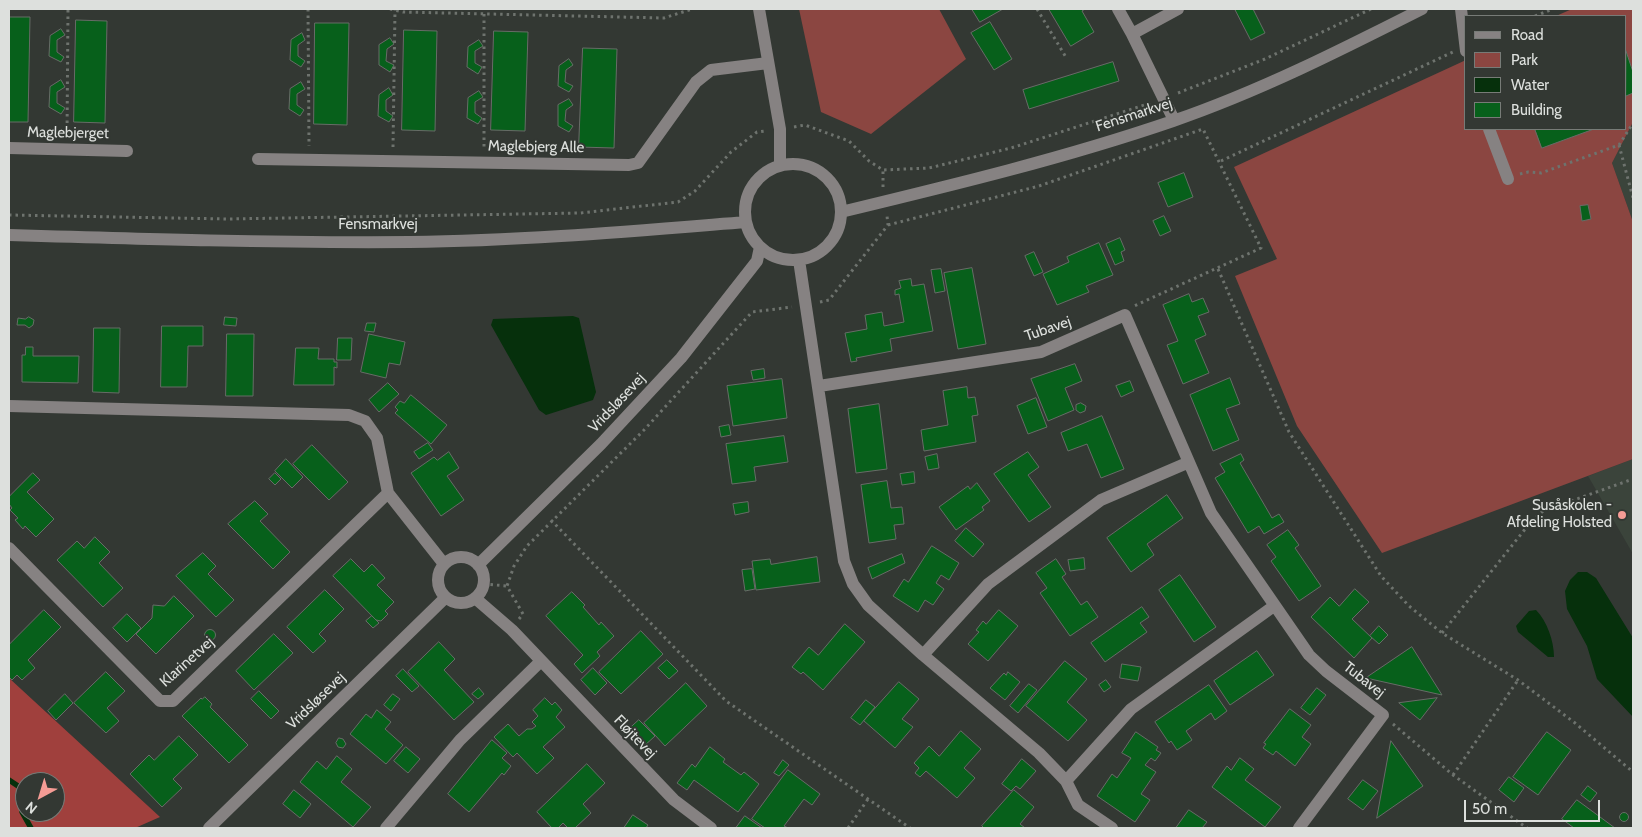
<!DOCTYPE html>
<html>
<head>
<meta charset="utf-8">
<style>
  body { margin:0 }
  #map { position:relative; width:1642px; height:837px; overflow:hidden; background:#333833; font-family:Cabin,sans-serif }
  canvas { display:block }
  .frame { position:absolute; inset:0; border:10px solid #dde0dd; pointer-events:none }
  .legend { position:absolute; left:1464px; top:15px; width:162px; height:115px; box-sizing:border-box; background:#333833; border:1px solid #777b77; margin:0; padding:6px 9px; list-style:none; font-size:15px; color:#dde0dd }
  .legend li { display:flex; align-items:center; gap:10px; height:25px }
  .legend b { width:25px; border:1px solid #777b77 }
  .north { position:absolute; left:15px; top:772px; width:50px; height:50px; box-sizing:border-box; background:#333833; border:1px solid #777b77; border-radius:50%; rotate:219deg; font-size:14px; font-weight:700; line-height:20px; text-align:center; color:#dde0dd }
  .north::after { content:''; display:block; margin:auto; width:18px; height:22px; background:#f59c95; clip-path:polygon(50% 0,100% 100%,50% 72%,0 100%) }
  .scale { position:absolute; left:1464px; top:800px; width:136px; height:22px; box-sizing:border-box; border:2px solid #dde0dd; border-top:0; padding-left:6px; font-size:15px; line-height:18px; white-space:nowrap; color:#dde0dd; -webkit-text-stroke:4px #333833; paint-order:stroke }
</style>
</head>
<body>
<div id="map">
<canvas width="1642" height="837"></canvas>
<div class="frame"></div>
<ul class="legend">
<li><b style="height:6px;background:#868282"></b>Road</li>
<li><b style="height:14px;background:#8b4641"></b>Park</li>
<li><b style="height:14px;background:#06300c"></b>Water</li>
<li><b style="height:14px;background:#07601b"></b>Building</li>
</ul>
<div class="north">N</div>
<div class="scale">50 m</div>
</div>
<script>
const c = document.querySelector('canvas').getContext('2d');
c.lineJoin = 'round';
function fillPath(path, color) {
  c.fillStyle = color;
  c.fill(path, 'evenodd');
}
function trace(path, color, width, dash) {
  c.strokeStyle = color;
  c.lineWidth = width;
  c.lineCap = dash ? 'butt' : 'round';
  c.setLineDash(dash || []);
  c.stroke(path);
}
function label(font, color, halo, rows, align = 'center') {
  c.font = font + ' Cabin,sans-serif';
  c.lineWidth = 4;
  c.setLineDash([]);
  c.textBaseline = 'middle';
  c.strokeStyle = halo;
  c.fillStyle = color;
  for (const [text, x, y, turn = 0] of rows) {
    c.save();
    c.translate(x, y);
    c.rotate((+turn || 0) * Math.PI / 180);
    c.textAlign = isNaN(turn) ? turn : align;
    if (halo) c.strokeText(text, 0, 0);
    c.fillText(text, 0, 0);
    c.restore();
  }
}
fillPath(new Path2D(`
  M 1633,122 L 1633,222 L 1612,163 Z
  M 1633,459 L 1633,554 L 1588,476 Z`), '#3b443b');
fillPath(new Path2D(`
  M 799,9 L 939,9 L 966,59 L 871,134 L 821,112 Z
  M 1572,9 L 1633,9 L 1633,122 L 1612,163 L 1633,222 L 1633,459 L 1382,553 L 1297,426 L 1235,276 L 1277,259 L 1234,167 L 1466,60 L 1466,129 L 1626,129 L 1626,16 L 1556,16 Z`), '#8b4641');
fillPath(new Path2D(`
  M 9,678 L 160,817 L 135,828 L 9,828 ZM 25,782 L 55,782 L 55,812 L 25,812 Z`), '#a0403d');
fillPath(new Path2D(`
  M 573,316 L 579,318 L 596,392 L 593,400 L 546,415 L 539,410 L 491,325 L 493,319 Z
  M 1578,572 L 1587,572 L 1596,578 L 1633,638 L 1633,717 L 1597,679 L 1587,646 L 1567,609 L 1565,591 L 1570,580 Z
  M 1536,610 C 1547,621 1554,641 1554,657 L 1548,657 L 1518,632 L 1516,626 L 1529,611 Z`), '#06300c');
trace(new Path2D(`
  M 9,780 L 24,790 L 22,812 L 31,828`), '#06300c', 5.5);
const building = new Path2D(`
  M 972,9 L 1003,9 L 980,22 Z
  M 1049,9 L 1085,9 L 1082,11 L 1094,32 L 1071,46 Z
  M 1235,9 L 1253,9 L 1265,33 L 1251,40 Z
  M 9,17 L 30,17 L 28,122 L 9,122 Z
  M 76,20 L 107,21 L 105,123 L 74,122 Z
  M 990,22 L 1012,59 L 994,70 L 971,33 Z
  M 315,23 L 349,23 L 347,125 L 314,124 Z
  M 61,29 L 65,35 L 57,40 L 57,52 L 64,57 L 61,62 L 49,56 L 50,36 Z
  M 404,30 L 437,31 L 435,131 L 402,130 Z
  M 494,31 L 528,32 L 525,131 L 491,130 Z
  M 302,33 L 305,40 L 298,45 L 298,56 L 305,61 L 301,67 L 290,60 L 291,40 Z
  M 390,38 L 394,44 L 387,49 L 386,61 L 394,65 L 390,72 L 379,65 L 379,45 Z
  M 479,40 L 483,46 L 475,51 L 475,63 L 482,67 L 478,74 L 467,67 L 468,47 Z
  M 583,48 L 617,49 L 614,148 L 579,147 Z
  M 1626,51 L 1633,72 L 1633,93 L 1626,96 Z
  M 569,59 L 573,65 L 566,70 L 565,82 L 573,86 L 569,92 L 558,86 L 559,66 Z
  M 1113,62 L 1119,81 L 1029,109 L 1023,90 Z
  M 61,80 L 65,87 L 57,92 L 57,103 L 65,108 L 61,114 L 49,107 L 50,87 Z
  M 301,82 L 305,89 L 297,94 L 297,105 L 304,110 L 300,116 L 289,109 L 290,89 Z
  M 389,88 L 393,95 L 386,100 L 386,111 L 393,116 L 389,122 L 378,116 L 379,95 Z
  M 479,91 L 483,97 L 475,102 L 475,113 L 482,118 L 478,124 L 467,118 L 468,98 Z
  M 569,99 L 573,105 L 566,110 L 565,121 L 573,126 L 569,132 L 558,126 L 558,105 Z
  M 1535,129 L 1594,129 L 1542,148 Z
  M 1184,173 L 1193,197 L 1168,207 L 1158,183 Z
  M 1588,205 L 1591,219 L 1582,221 L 1580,206 Z
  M 1164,216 L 1171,231 L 1160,236 L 1153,221 Z
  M 1120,238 L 1125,250 L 1121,252 L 1124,261 L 1115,265 L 1106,244 Z
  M 1099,243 L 1113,275 L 1086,286 L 1089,292 L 1057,305 L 1043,274 L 1069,262 L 1067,257 Z
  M 1034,252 L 1043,272 L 1034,276 L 1025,256 Z
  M 972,268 L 986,344 L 958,349 L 944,273 Z
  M 941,269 L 945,291 L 935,293 L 931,270 Z
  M 911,279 L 912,286 L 924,284 L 933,331 L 890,339 L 892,351 L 856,358 L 857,361 L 851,362 L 845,333 L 867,329 L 865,315 L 882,312 L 884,326 L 904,322 L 899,294 L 895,295 L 895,290 L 901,288 L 899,281 Z
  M 1189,294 L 1192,302 L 1203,298 L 1209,312 L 1198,316 L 1206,335 L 1195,340 L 1209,373 L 1183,384 L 1167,345 L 1178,341 L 1163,305 Z
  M 29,317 L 34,320 L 33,325 L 29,328 L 25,325 L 17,325 L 18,318 L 25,319 Z
  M 225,317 L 237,318 L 236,326 L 224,325 Z
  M 367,323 L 376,323 L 374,332 L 365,331 Z
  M 162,326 L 203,326 L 203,346 L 188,346 L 187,387 L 161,387 Z
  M 94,328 L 120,328 L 119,393 L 93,392 Z
  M 227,334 L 254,334 L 253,396 L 226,396 Z
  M 369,334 L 405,342 L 400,365 L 389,363 L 386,378 L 361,372 Z
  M 338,338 L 352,338 L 351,360 L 337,360 Z
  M 26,347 L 33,347 L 33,356 L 79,356 L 78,383 L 22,382 L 22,355 L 25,355 Z
  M 296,348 L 319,348 L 318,359 L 334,359 L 334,362 L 337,362 L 337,368 L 334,367 L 334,385 L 294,385 Z
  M 1075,364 L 1082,381 L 1065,388 L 1074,410 L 1048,421 L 1031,379 Z
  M 764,369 L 765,378 L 753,380 L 751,371 Z
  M 1230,378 L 1240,404 L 1226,409 L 1239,440 L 1213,451 L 1190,395 Z
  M 782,379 L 787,418 L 733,426 L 727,386 Z
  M 1130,381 L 1134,391 L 1121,397 L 1116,386 Z
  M 388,383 L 399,394 L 379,412 L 369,400 Z
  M 967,387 L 968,398 L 975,397 L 978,415 L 972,416 L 976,442 L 924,451 L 921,430 L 948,425 L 943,391 Z
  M 411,395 L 447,425 L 431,444 L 395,413 L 398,410 L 395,407 L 400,401 L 404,403 Z
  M 1036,398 L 1047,427 L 1028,434 L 1017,406 Z
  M 1081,403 L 1086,406 L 1085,411 L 1080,413 L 1076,410 L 1076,405 Z
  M 879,404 L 887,469 L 856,473 L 848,409 Z
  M 1102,416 L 1124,469 L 1101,478 L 1087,444 L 1068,451 L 1061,433 Z
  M 729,425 L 731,435 L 721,437 L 719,427 Z
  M 784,436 L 788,462 L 754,467 L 756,481 L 732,484 L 726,444 Z
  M 428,443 L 433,450 L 419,459 L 414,452 Z
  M 312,445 L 348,482 L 329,500 L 293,464 Z
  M 449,452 L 459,468 L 447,476 L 464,500 L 441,516 L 411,473 L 434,457 L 437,460 Z
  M 1028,452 L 1039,467 L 1028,475 L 1051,507 L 1029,522 L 994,474 Z
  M 937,454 L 939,468 L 928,470 L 925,457 Z
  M 1241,454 L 1244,460 L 1240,463 L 1272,518 L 1279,514 L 1284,522 L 1264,534 L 1259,526 L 1248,533 L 1215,478 L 1225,472 L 1220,464 Z
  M 286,459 L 303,477 L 292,488 L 275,471 Z
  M 914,472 L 915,483 L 902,485 L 900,474 Z
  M 33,473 L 40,480 L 27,492 L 54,519 L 36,537 L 25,526 L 23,529 L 15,520 L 18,518 L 10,510 L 12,508 L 9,504 L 9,497 Z
  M 275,473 L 281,479 L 275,485 L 269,479 Z
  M 887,481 L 891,508 L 902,507 L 904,524 L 894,525 L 896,539 L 869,543 L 861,485 Z
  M 977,483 L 990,501 L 982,507 L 984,510 L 956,530 L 939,507 L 968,486 L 970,489 Z
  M 1167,495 L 1183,518 L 1147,544 L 1154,555 L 1131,572 L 1107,538 Z
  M 255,501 L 268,514 L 260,521 L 290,552 L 273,569 L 228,524 Z
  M 748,502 L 749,512 L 735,515 L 733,504 Z
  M 966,528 L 984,544 L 973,557 L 955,541 Z
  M 1288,530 L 1299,545 L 1295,548 L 1321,586 L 1299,601 L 1271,561 L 1276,557 L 1267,545 Z
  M 95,537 L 110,552 L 99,563 L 123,588 L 103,607 L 57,560 L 77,541 L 84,548 Z
  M 932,546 L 959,563 L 949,580 L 941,575 L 936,583 L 944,589 L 933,605 L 925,600 L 918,612 L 893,596 L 904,579 L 908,582 Z
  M 203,553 L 216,566 L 208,574 L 234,600 L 216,617 L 176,576 Z
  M 902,554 L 905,563 L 872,579 L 868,568 Z
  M 817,557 L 820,582 L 756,590 L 752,561 L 770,559 L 771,564 Z
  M 1084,558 L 1085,569 L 1070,571 L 1068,560 Z
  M 351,559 L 364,572 L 372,564 L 385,578 L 377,585 L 394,602 L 385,611 L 388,614 L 381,621 L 376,620 L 333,576 Z
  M 1056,559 L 1066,574 L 1062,577 L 1081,605 L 1087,601 L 1098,617 L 1070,636 L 1040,593 L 1047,588 L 1036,573 Z
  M 752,569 L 755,589 L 745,591 L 742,570 Z
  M 1180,575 L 1216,627 L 1194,642 L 1159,590 Z
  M 1355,589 L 1369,602 L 1352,619 L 1372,638 L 1354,658 L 1311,617 L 1330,597 L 1339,606 Z
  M 325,590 L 344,609 L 319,634 L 326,641 L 313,653 L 287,627 Z
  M 572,592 L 585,605 L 583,607 L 599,625 L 601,622 L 614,636 L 597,652 L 600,656 L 582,673 L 574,664 L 583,655 L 546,616 Z
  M 174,596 L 194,616 L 156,654 L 136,634 L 152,618 L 153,605 L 164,606 Z
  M 1142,607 L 1149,617 L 1140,623 L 1147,632 L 1105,662 L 1091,643 Z
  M 44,610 L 61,627 L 28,660 L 35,668 L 22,680 L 17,675 L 12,680 L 9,677 L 9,645 Z
  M 999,610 L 1018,626 L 988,661 L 968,644 L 979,632 L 976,630 L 983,621 L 986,624 Z
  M 127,614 L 141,628 L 127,642 L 113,628 Z
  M 372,616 L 379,623 L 373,628 L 366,621 Z
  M 845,624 L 865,642 L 823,690 L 803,672 L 801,674 L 792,667 L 809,647 L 818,655 Z
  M 1379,626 L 1388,635 L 1379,644 L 1370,636 Z
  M204.5 635a5.5 5.5 0 1 1 11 0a5.5 5.5 0 1 1-11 0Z
  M 641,631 L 663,654 L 621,694 L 599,672 Z
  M 274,634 L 293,653 L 254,690 L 236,671 Z
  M 439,642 L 455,659 L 444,670 L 474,702 L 454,720 L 408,672 Z
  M 1412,647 L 1442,695 L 1366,678 Z
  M 1257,651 L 1274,675 L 1230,705 L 1214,681 Z
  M 667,660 L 678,671 L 669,679 L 658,668 Z
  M 1065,661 L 1087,679 L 1067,702 L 1087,720 L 1068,741 L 1026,706 Z
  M 1122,664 L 1141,667 L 1138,681 L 1120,678 Z
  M 593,668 L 607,683 L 595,695 L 581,680 Z
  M 403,669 L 419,686 L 412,692 L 396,676 Z
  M 106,672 L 125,691 L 107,708 L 119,721 L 106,733 L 74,703 Z
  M 1008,672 L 1020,682 L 1005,700 L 990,688 L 1004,673 L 1006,675 Z
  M 1106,680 L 1111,687 L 1104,692 L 1099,685 Z
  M 899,682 L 919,699 L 902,719 L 913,727 L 895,748 L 864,721 Z
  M 686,683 L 707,706 L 665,746 L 644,723 Z
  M 1029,684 L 1037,690 L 1018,713 L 1010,706 Z
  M 1209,685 L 1227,711 L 1215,720 L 1211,713 L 1186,731 L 1192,740 L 1177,750 L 1171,741 L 1169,743 L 1155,722 Z
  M 479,688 L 484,694 L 478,699 L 472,694 Z
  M 1317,688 L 1326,695 L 1310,715 L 1301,708 Z
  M 259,691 L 279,711 L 271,719 L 251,699 Z
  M 65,694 L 73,703 L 56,720 L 48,711 Z
  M 393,694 L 400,699 L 391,711 L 384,705 Z
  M 205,697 L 212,704 L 210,707 L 248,745 L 229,763 L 182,716 L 201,698 L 202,699 Z
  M 545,698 L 552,705 L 555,702 L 562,710 L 556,717 L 565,727 L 543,747 L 554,758 L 537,774 L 517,753 L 513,757 L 494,737 L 508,724 L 519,736 L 527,729 L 532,729 L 536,726 L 532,722 L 538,716 L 533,710 Z
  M 1437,698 L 1420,720 L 1399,703 Z
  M 866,700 L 875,707 L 860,725 L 851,718 Z
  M 1290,709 L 1311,725 L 1302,737 L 1311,744 L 1295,766 L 1276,751 L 1273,755 L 1263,748 L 1266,744 L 1264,743 Z
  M 377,710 L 391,722 L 385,729 L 403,745 L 386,764 L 350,734 L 366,714 L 371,718 Z
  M 639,720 L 655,736 L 643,747 L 627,731 Z
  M 961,731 L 981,749 L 964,768 L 975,778 L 957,798 L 926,771 L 920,777 L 915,773 L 919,768 L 914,763 L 929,746 L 939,756 Z
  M 1136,732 L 1158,747 L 1156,750 L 1161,753 L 1155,761 L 1151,758 L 1145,765 L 1156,772 L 1141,794 L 1150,800 L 1135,822 L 1097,796 L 1112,774 L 1117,778 L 1131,758 L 1122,753 Z
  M 1547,732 L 1571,750 L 1538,795 L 1513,777 Z
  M 179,736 L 198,755 L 173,779 L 182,788 L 162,807 L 130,774 L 149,755 L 154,760 Z
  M 339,738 L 343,739 L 346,744 L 343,748 L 338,747 L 336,743 Z
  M 492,740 L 507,753 L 502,758 L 511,766 L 504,775 L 502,773 L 469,812 L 448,794 Z
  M 1391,741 L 1423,786 L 1377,818 Z
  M 406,747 L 420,759 L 408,773 L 394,761 Z
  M 710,747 L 725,759 L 723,762 L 741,775 L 744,772 L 759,784 L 738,812 L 694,780 L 687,790 L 677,783 L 692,764 L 695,767 Z
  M 337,756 L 352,769 L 341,782 L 371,807 L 353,827 L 300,782 L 317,761 L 326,769 Z
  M 1240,758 L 1254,769 L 1245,780 L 1281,807 L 1265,827 L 1212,787 L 1227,766 L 1231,770 Z
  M 1022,759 L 1036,771 L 1020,789 L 1016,786 L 1011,791 L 1002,784 Z
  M 783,760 L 789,765 L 779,776 L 774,773 Z
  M 587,764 L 605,783 L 583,804 L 591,813 L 575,828 L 568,828 L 563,823 L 558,828 L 552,828 L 537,812 Z
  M 788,770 L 820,794 L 812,805 L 804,799 L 784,826 L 788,828 L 765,828 L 752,819 Z
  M 1509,777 L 1524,788 L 1514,802 L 1499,790 Z
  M 1363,780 L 1378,791 L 1363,810 L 1348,799 Z
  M 1588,786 L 1597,793 L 1590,802 L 1581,795 Z
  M 294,790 L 311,804 L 300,818 L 283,804 Z
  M 1014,790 L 1034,807 L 1020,824 L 1025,828 L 984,828 L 982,826 Z
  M 1577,800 L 1615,828 L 1574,828 L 1562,819 Z
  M 1189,810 L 1207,822 L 1202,828 L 1176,828 Z
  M1619.5 817a4.5 4.5 0 1 1 9 0a4.5 4.5 0 1 1-9 0Z
  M 633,815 L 648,825 L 646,828 L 624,828 Z
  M 745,816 L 762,828 L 736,828 Z`);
fillPath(building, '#07601b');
trace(building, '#676c67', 1);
trace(new Path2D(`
  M 308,9 L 309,146
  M 390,9 L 403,12 L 664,18 L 692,9
  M 1037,9 L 1067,59
  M 484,14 L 484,149
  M 1535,16 L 1553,9
  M 1178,93 L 1265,59 L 1371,9
  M 794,127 L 805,125 L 849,141 L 869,161 L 883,170 L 929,168 L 1011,148 L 1151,103
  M 67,136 L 68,9
  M 1619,145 L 1633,198
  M 393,147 L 395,10
  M 1221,161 L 1453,52
  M 1520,174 L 1528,172 L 1541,173 L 1619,145 L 1633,123
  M 883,187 L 883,170
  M 9,215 L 227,219 L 580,213 L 678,202 L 695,191 L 731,152 L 757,132 L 765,131
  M 888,225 L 1039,186 L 1203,129 L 1261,248 L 1134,306
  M 1218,269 L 1289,432 L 1381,576 L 1409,606 L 1442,633 L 1518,680 L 1575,723 L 1633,772
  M 820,302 L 829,300 L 888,225 L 887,216
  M 551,520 L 726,701 L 910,828
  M 484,584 L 507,586
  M 519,619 L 523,614 L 507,586 L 514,566 L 527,546 L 644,430 L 752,312 L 792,307
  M 1442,633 L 1530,523 L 1543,511 L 1633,479
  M 1393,724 L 1453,775 L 1527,828
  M 1453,775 L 1518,680
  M 848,828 L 868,799`), '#6e736e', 3, [2.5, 4]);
trace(new Path2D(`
  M 759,9 L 780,129 L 780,166
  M 1118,9 L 1132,34 L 1174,120
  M 1461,9 L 1466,51
  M 1132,34 L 1178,9
  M 1489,129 L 1508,179
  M 9,148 L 127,151
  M 258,159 L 629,165 L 638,163 L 696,82 L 711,70 L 768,63
  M745 212a48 48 0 1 1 96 0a48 48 0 1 1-96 0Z
  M 841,212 C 953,185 1065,158 1173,121 C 1260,91 1341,50 1422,9
  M 9,235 C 142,239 276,243 410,242 C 522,241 634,231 746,222
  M 799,260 L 844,561 L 853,584 L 868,605 L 923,655 L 1039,753 L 1066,781 L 1078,805 L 1112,828
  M 819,386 L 1041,352 L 1125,315 L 1211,513 L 1309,655 L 1326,671 L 1383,715 L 1299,828
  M 9,406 L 349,415 L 365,421 L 377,438 L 388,493 L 444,564
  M 9,548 L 160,701 L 173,701 L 388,493
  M438 580a23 23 0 1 1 46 0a23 23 0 1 1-46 0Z
  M 478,565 L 601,444 L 681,358 L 757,261 L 760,247
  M 475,598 L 512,630 L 674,800 L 711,828
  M 923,655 L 988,584 L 1101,500 L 1187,463
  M 1066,781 L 1131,709 L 1274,606
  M 209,828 L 445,598
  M 386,828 L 460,740 L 541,661`), '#868282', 12);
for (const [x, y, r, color] of [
  [1622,515,5,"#f59c95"]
]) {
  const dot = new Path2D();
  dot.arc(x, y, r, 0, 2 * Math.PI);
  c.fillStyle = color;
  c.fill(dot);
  trace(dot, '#333833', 2);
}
label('15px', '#dde0dd', '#333833', [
  ["Fensmarkvej",1134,115,-18],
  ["Maglebjerget",68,133,1],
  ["Maglebjerg Alle",536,147,1],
  ["Fensmarkvej",378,225],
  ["Tubavej",1048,329,-19],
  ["Vridsløsevej",617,403,-47],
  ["Klarinetvej",187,662,-42],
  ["Tubavej",1364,680,38],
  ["Vridsløsevej",316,701,-44],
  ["Fløjtevej",635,737,46]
]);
label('15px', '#dde0dd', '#333833', [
  ["Susåskolen -",1612,506],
  ["Afdeling Holsted",1612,523]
], 'right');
</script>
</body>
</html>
